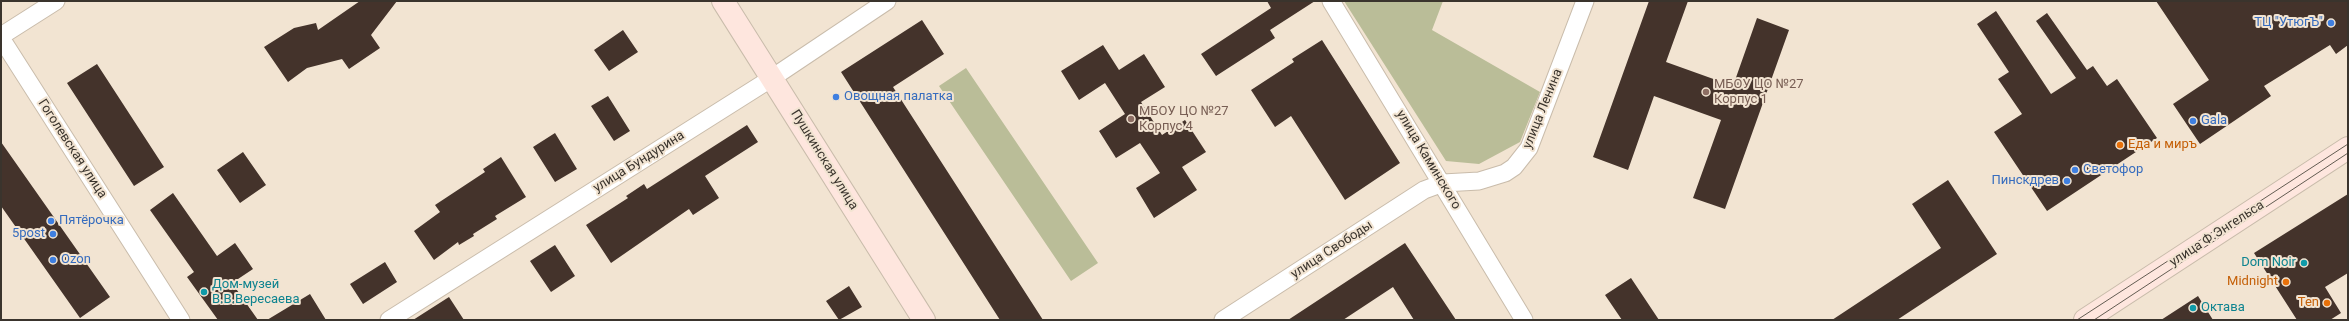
<!DOCTYPE html>
<html>
<head>
<meta charset="utf-8">
<style>
  body { margin:0 }
  #map { position:relative; width:2349px; height:321px; overflow:hidden; background:#f2e4d2; font-family:Roboto,sans-serif }
  canvas { display:block }
  .frame { position:absolute; inset:0; border:2px solid #3a342d; pointer-events:none }
</style>
</head>
<body>
<div id="map">
<canvas width="2349" height="321"></canvas>
<div class="frame"></div>
</div>
<script>
const c = document.querySelector('canvas').getContext('2d');
c.lineJoin = 'round';
function fillPath(path, color) {
  c.fillStyle = color;
  c.fill(path, 'evenodd');
}
function trace(path, color, width, dash) {
  c.strokeStyle = color;
  c.lineWidth = width;
  c.lineCap = dash ? 'butt' : 'round';
  c.setLineDash(dash || []);
  c.stroke(path);
}
function label(font, color, halo, rows, align = 'center') {
  c.font = font + ' Roboto,sans-serif';
  c.lineWidth = 4;
  c.setLineDash([]);
  c.textBaseline = 'middle';
  c.strokeStyle = halo;
  c.fillStyle = color;
  for (const [text, x, y, turn = 0] of rows) {
    c.save();
    c.translate(x, y);
    c.rotate((+turn || 0) * Math.PI / 180);
    c.textAlign = isNaN(turn) ? turn : align;
    if (halo) c.strokeText(text, 0, 0);
    c.fillText(text, 0, 0);
    c.restore();
  }
}
fillPath(new Path2D(`
  M 1344,1 L 1443,1 L 1432,30 L 1540,92 L 1520,142 L 1479,164 L 1446,161 Z
  M 966,68 L 1098,263 L 1071,281 L 939,86 Z`), '#babd98');
fillPath(new Path2D(`
  M 360,1 L 397,1 L 371,35 L 380,48 L 349,69 L 342,59 L 307,68 L 288,82 L 264,47 L 294,28 L 316,23 L 318,30 Z
  M 1267,1 L 1315,1 L 1270,30 L 1275,38 L 1216,76 L 1201,54 L 1271,8 Z
  M 1649,1 L 1688,1 L 1666,62 L 1733,86 L 1757,18 L 1789,30 L 1725,209 L 1693,198 L 1721,120 L 1654,96 L 1628,170 L 1593,157 Z
  M 2156,1 L 2348,1 L 2348,45 L 2336,54 L 2330,45 L 2264,86 L 2271,96 L 2200,144 L 2173,104 L 2209,80 Z
  M 1996,11 L 2051,94 L 2076,78 L 2036,21 L 2047,13 L 2087,70 L 2093,66 L 2107,86 L 2117,79 L 2157,138 L 2047,211 L 1994,132 L 2022,114 L 1998,79 L 2009,72 L 1977,24 Z
  M 922,20 L 944,54 L 893,87 L 1043,320 L 1000,320 L 841,72 Z
  M 623,30 L 638,52 L 609,71 L 594,50 Z
  M 1322,40 L 1400,163 L 1345,200 L 1291,116 L 1275,127 L 1251,90 L 1294,62 L 1292,59 Z
  M 1103,45 L 1119,70 L 1144,54 L 1165,87 L 1141,102 L 1162,135 L 1185,120 L 1206,152 L 1182,167 L 1197,190 L 1154,218 L 1136,188 L 1160,173 L 1140,143 L 1116,158 L 1099,131 L 1125,114 L 1105,83 L 1079,100 L 1061,71 Z
  M 97,64 L 164,167 L 134,186 L 67,83 Z
  M 608,96 L 630,131 L 614,141 L 591,106 Z
  M 747,125 L 758,142 L 705,176 L 719,198 L 693,215 L 689,209 L 611,263 L 586,225 L 628,198 L 626,196 L 644,184 L 647,189 Z
  M 555,133 L 577,169 L 555,182 L 533,147 Z
  M 1,142 L 110,297 L 80,318 L 1,206 Z
  M 243,152 L 266,185 L 240,203 L 217,170 Z
  M 501,157 L 526,197 L 495,216 L 497,219 L 473,234 L 474,236 L 459,245 L 458,242 L 434,260 L 414,231 L 440,212 L 435,205 L 485,172 L 483,169 Z
  M 1948,180 L 1997,254 L 1897,320 L 1832,320 L 1941,248 L 1912,204 Z
  M 173,193 L 217,256 L 235,243 L 253,269 L 232,283 L 258,320 L 218,320 L 187,277 L 194,272 L 150,210 Z
  M 2348,194 L 2348,273 L 2325,287 L 2341,313 L 2330,320 L 2297,320 L 2254,253 Z
  M 1405,243 L 1456,320 L 1414,320 L 1393,287 L 1343,320 L 1288,320 Z
  M 555,245 L 575,276 L 551,292 L 530,261 Z
  M 385,262 L 397,282 L 363,304 L 350,284 Z
  M 1631,278 L 1659,320 L 1622,320 L 1605,295 Z
  M 849,286 L 862,307 L 839,320 L 826,301 Z
  M 310,294 L 326,320 L 267,320 Z
  M 2198,296 L 2213,320 L 2161,320 Z
  M 449,297 L 464,320 L 413,320 Z`), '#44332b');
const street = new Path2D(`
  M 1331,1 L 1524,320
  M 1,36 L 56,1
  M 1,38 L 181,320
  M 389,320 L 772,78 L 887,1
  M 1223,320 L 1424,190 L 1443,183 L 1479,181 L 1505,173 L 1514,167 L 1529,148 L 1585,1`);
const secondary = new Path2D(`
  M 723,1 L 924,320
  M 2085,320 L 2348,148`);
trace(street, '#c9bcab', 19);
trace(secondary, '#c9bcab', 24);
trace(street, '#fff', 17);
trace(secondary, '#fee6de', 22);
trace(new Path2D(`
  M 2077,320 L 2348,144
  M 2094,320 L 2348,153`), '#635c52', 1);
for (const [x, y, r, color] of [
  [2331,23,4,"#3f7fe0"],
  [1706,92,4,"#8d6e63"],
  [836,97,4,"#3f7fe0"],
  [1131,119,4,"#8d6e63"],
  [2193,121,4,"#3f7fe0"],
  [2120,145,4,"#e8710a"],
  [2075,170,4,"#3f7fe0"],
  [2067,181,4,"#3f7fe0"],
  [51,221,4,"#3f7fe0"],
  [53,234,4,"#3f7fe0"],
  [53,260,4,"#3f7fe0"],
  [2304,263,4,"#0f9aa8"],
  [2286,282,4,"#e8710a"],
  [204,292,4,"#0f9aa8"],
  [2327,303,4,"#e8710a"],
  [2193,308,4,"#0f9aa8"]
]) {
  const dot = new Path2D();
  dot.arc(x, y, r, 0, 2 * Math.PI);
  c.fillStyle = color;
  c.fill(dot);
  trace(dot, '#f2e4d2', 1.5);
}
label('13px', '#366cbe', '#f2e4d2', [
  ["ТЦ \"УтюгЪ\"",2323,23,"right"],
  ["Овощная палатка",844,97],
  ["Gala",2201,121],
  ["Светофор",2083,170],
  ["Пинскдрев",2059,181,"right"],
  ["Пятёрочка",59,221],
  ["5post",45,234,"right"],
  ["Ozon",61,260]
], 'left');
label('13px', '#785e54', '#f2e4d2', [
  ["МБОУ ЦО №27",1714,85],
  ["Корпус 1",1714,100],
  ["МБОУ ЦО №27",1139,112],
  ["Корпус 4",1139,127]
], 'left');
label('13px', '#3a342d', '#f2e4d2', [
  ["улица Ленина",1543,109,-68],
  ["Гоголевская улица",72,149,57],
  ["Пушкинская улица",824,160,58],
  ["улица Каминского",1428,160,59],
  ["улица Бундурина",639,162,-32],
  ["улица Ф.Энгельса",2217,234,-33],
  ["улица Свободы",1332,250,-33]
]);
label('13px', '#c56008', '#f2e4d2', [
  ["Еда и миръ",2128,145,"left"],
  ["Midnight",2278,282],
  ["Ten",2319,303]
], 'right');
label('13px', '#0d838f', '#f2e4d2', [
  ["Dom Noir",2296,263,"right"],
  ["Дом-музей",212,285],
  ["В.В.Вересаева",212,300],
  ["Октава",2201,308]
], 'left');
</script>
</body>
</html>
